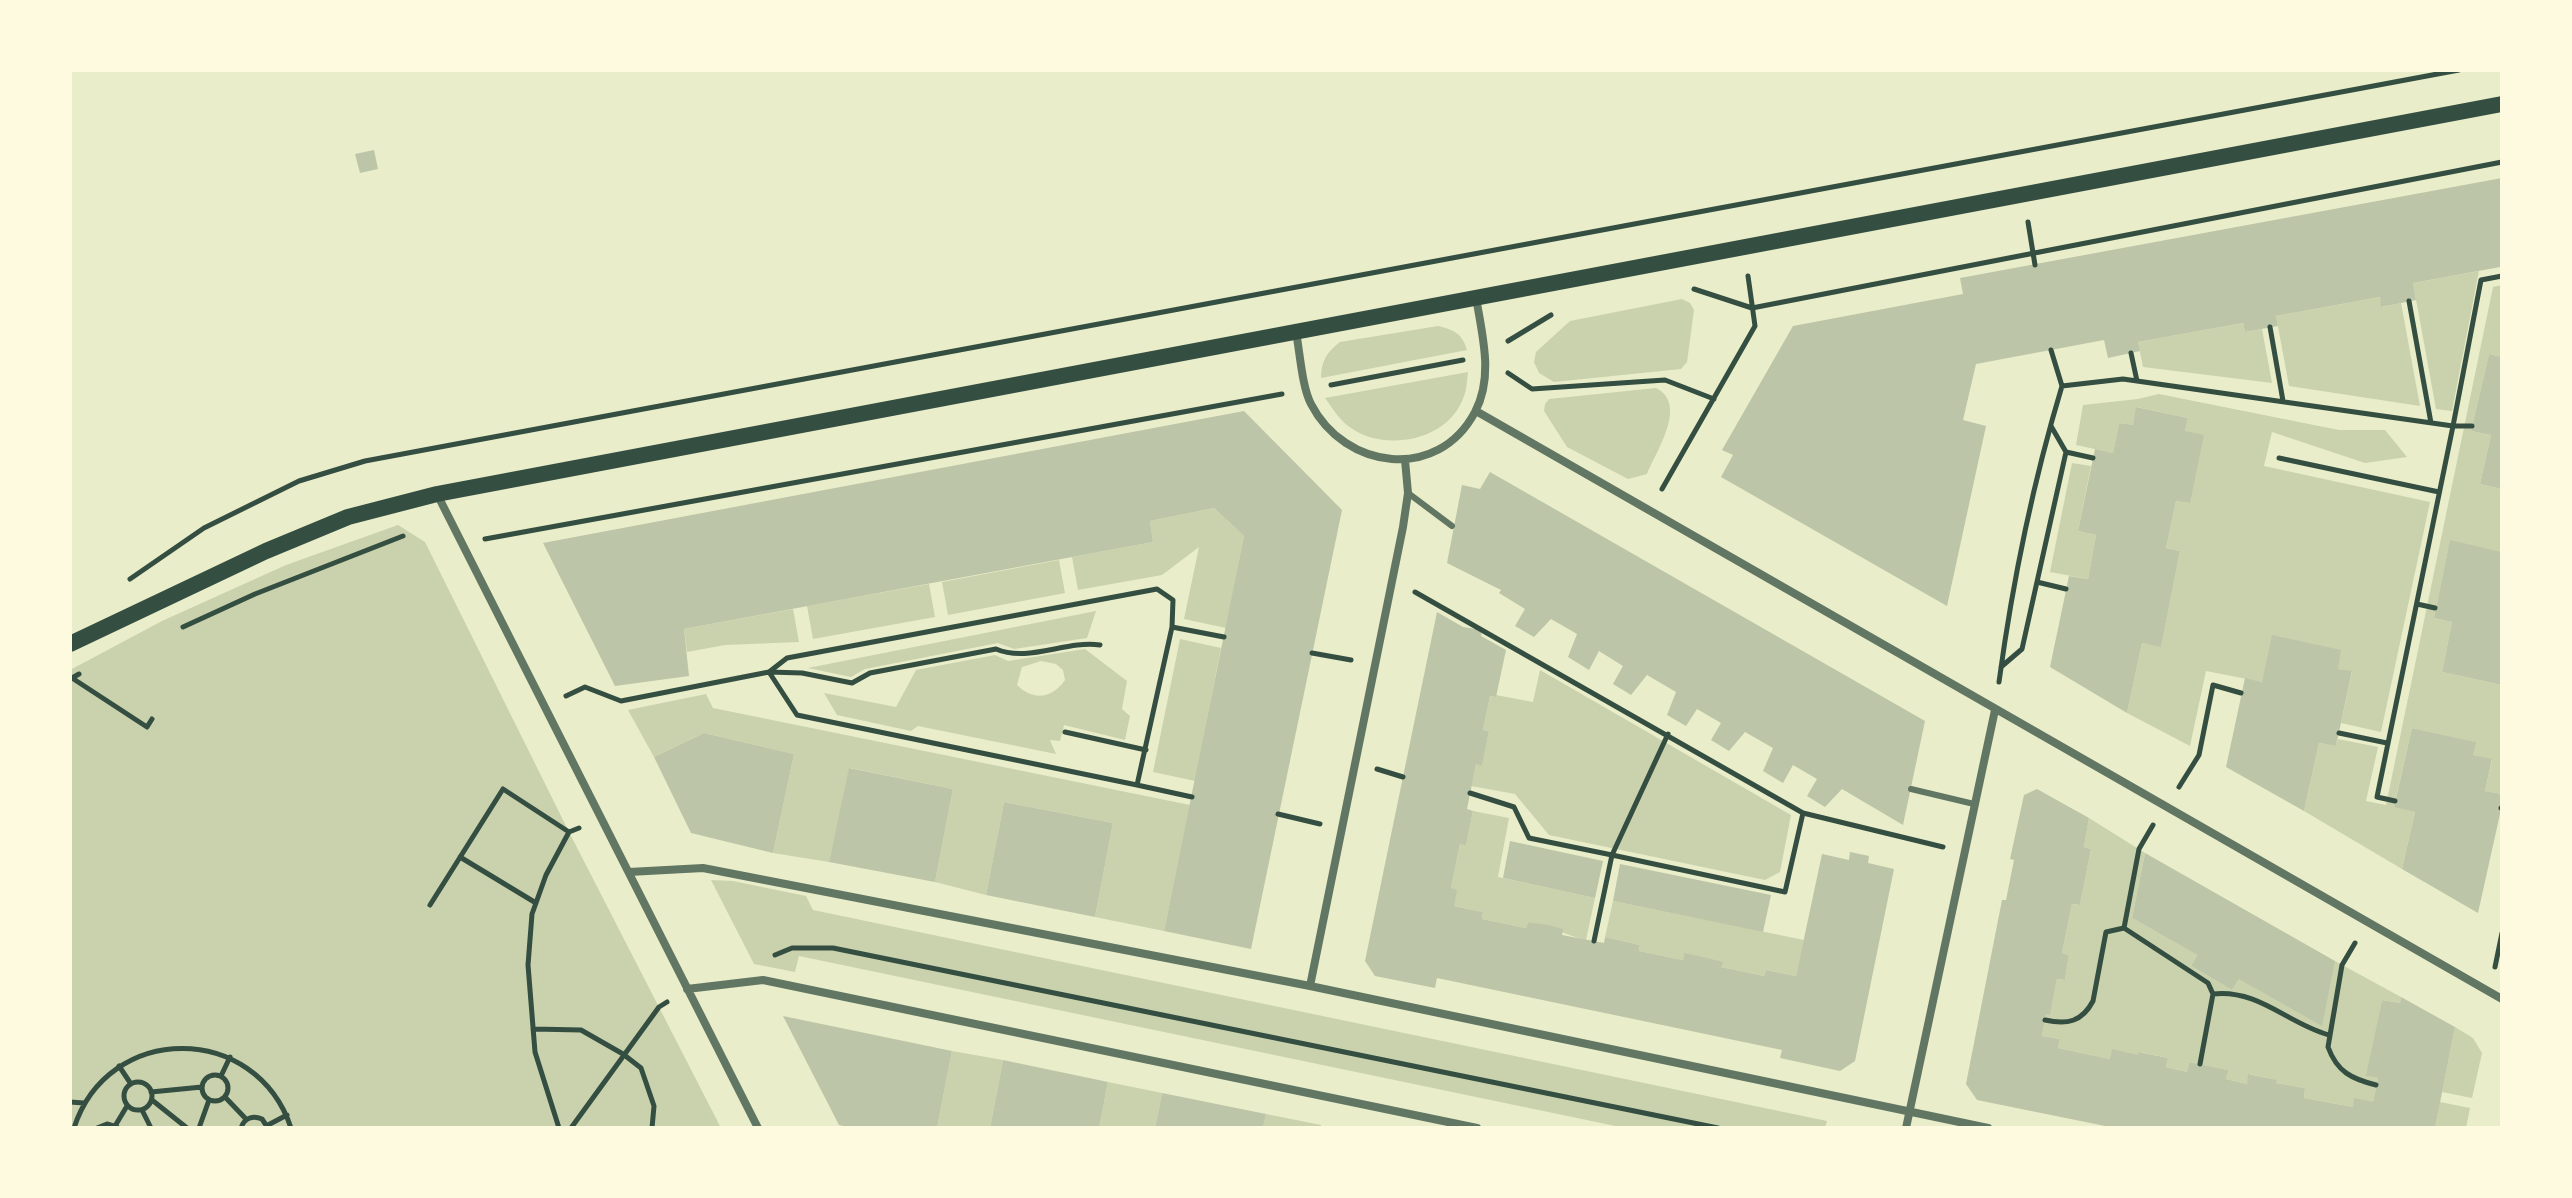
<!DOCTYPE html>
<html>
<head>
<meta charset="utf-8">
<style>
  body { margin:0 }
  #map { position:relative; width:2572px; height:1198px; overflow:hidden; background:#e9edc9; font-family:"DM Sans",sans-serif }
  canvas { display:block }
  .frame { position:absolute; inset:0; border:72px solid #fefae0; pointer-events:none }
</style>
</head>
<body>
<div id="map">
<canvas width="2572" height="1198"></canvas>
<div class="frame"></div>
</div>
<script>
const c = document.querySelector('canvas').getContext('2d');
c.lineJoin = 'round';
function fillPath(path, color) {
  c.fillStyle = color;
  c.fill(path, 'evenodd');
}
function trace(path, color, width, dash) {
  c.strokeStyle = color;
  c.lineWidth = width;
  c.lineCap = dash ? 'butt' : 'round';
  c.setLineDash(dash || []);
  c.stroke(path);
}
fillPath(new Path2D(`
  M 2479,271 L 2452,411 L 2436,409 L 2413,283 Z
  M 2502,285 L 2502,357 L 2489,354 L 2471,431 L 2491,435 L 2480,484 L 2502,489 L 2502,552 L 2450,541 L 2434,618 L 2452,622 L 2442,672 L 2502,685 L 2502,794 L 2485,791 L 2492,760 L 2473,755 L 2475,742 L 2412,728 L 2394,806 L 2415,812 L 2402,869 L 2304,811 L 2319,743 L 2336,746 L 2338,739 L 2378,747 L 2366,801 L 2386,805 L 2493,287 Z
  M 2380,297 L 2382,307 L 2401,303 L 2420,406 L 2289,386 L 2276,316 Z
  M 1682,299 L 1690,303 L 1694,310 L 1687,362 L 1681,369 L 1554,382 L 1539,373 L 1534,362 L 1536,352 L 1570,321 Z
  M 2243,323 L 2245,332 L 2262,329 L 2272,383 L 2143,367 L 2138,342 Z
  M 1438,326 C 1454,330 1462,333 1467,350 L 1321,378 C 1321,361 1327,352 1340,342 Z
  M 1468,372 C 1467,379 1467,389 1464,396 C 1450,439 1390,452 1354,430 C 1340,422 1334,410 1325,398 Z
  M 1656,388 C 1688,404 1657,450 1647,474 L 1628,479 L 1567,447 L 1544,411 L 1545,404 L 1549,399 Z
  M 2159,394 L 2339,430 L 2385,430 L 2407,457 L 2365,463 L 2272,432 L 2264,466 L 2430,502 L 2381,732 L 2341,723 L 2352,672 L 2338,669 L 2262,682 L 2206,671 L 2190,746 L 2127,713 L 2142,643 L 2161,646 L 2180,551 L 2166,548 L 2176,501 L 2190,503 L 2185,431 L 2188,418 L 2137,407 L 2133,425 L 2119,423 L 2113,453 L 2076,445 L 2083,405 L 2138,399 Z
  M 2072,463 L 2091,466 L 2078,531 L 2096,535 L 2088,579 L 2050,572 Z
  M 1214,508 L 1244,536 L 1226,628 L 1184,619 L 1199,547 L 1162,575 L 1078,590 L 1072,557 L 1153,542 L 1150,521 Z
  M 398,525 L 425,542 L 569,832 L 721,1128 L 70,1128 L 70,670 L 162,621 L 286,565 Z
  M 1059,560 L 1065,593 L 948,615 L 942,582 Z
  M 929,584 L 935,617 L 813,639 L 807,606 Z
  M 793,609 L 799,642 L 725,645 L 687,652 L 684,629 Z
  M 1096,611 L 1087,638 L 1014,649 L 998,643 L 865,669 L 851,677 L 808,668 Z
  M 1180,639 L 1221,648 L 1195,781 L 1153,772 Z
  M 1085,649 L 1127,681 L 1122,709 L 1130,716 L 1125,740 L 1064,725 L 1060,741 L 1050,740 L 1056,754 L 918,726 L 911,731 L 837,715 L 824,693 L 896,707 L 916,670 L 995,655 L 1008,661 ZM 1041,661 L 1056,664 L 1063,670 L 1065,680 C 1052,699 1033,701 1017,685 L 1022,667 Z
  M 1540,670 L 1791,815 L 1780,872 L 1765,880 L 1549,835 L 1515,794 L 1471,786 L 1476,764 L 1482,765 L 1489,731 L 1483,730 L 1490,696 L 1496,697 L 1496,695 L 1533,702 Z
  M 706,694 L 713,708 L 1190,805 L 1164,931 L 1095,917 L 1113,823 L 1004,802 L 986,895 L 935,882 L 953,789 L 850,768 L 829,862 L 773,853 L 794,754 L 704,733 L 654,757 L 628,710 Z
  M 1473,811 L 1509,818 L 1498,877 L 1595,898 L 1586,940 C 1565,935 1549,925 1528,922 L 1526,928 L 1482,919 L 1483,912 L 1454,906 L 1451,888 L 1460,844 L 1466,846 Z
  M 2089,818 L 2145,853 L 2132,918 L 2197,955 L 2191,966 L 2232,990 L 2239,979 L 2335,961 L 2401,997 L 2400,1003 L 2382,1000 L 2367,1076 L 2378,1078 L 2373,1102 L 2353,1107 L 2304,1098 L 2305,1088 L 2276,1083 L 2276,1080 L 2249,1074 L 2247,1084 L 2226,1079 L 2227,1070 L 2189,1062 L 2187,1072 L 2166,1067 L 2168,1058 L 2140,1052 L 2138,1055 L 2110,1059 L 2058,1048 L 2060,1039 L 2042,1036 L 2046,1014 L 2050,1014 L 2057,979 L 2065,980 L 2069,955 L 2062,953 L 2072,904 L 2080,905 L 2091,849 L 2084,847 Z
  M 711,880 L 733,881 L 806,896 L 813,910 L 1827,1121 L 1825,1128 L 1625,1128 L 799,956 L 795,972 L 754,964 Z
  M 1613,901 L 1804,940 L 1796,976 L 1766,970 L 1764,976 L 1721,967 L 1722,962 L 1684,954 L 1683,960 L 1639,951 L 1640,945 L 1605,937 Z
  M 2455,1027 L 2473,1038 L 2482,1053 L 2472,1098 L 2442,1092 Z
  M 952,1051 L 1003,1060 L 990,1128 L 937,1128 Z
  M 1108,1082 L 1162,1093 L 1155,1128 L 1099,1128 Z
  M 2440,1102 L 2470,1108 L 2466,1128 L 2435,1128 Z
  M 1266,1114 L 1321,1125 L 1321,1128 L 1263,1128 Z`), '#cad2ad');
fillPath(new Path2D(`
  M 374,150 L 378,169 L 360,173 L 355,154 Z
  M 2502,178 L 2500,267 L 2413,283 L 2416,300 L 2381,307 L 2380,297 L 2276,316 L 2278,326 L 2245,332 L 2243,323 L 2138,342 L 2140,351 L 2108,358 L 2104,340 L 1976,364 L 1963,420 L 1986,426 L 1947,606 L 1721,477 L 1733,455 L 1722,450 L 1793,326 L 1963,294 L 1960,278 Z
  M 2489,354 L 2502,357 L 2502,489 L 2480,484 L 2491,435 L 2471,431 Z
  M 2136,407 L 2188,418 L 2185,431 L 2204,435 L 2190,503 L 2176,501 L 2166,548 L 2180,551 L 2161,647 L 2142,643 L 2127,713 L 2050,667 L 2069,576 L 2088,579 L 2096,535 L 2078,531 L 2095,449 L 2113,453 L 2119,423 L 2133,425 Z
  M 1244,411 L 1342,510 L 1251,949 L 1164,931 L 1244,536 L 1214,508 L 1150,521 L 1153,542 L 684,629 L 689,676 L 615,686 L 543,543 Z
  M 1490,472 L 1925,721 L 1903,825 L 1842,789 L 1825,807 L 1807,796 L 1817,779 L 1793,765 L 1783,783 L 1763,771 L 1773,748 L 1745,732 L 1729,751 L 1711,740 L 1721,723 L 1697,709 L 1686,726 L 1667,715 L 1676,692 L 1647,675 L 1631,695 L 1613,684 L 1623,666 L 1599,651 L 1589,670 L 1568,657 L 1577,634 L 1551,619 L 1534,637 L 1515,626 L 1525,609 L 1499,593 L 1501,590 L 1447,563 L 1462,485 L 1480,489 Z
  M 2450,540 L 2502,552 L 2502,685 L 2442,672 L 2452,622 L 2434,618 Z
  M 1437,612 L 1463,627 L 1482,630 L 1481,636 L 1506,650 L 1496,697 L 1490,696 L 1483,730 L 1489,731 L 1482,766 L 1476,764 L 1467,809 L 1473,811 L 1466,846 L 1460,844 L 1451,888 L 1457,890 L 1454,906 L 1483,912 L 1482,919 L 1526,928 L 1528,922 L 1548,925 L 1563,929 L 1562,935 L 1604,943 L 1605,937 L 1640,945 L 1639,951 L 1683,960 L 1684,953 L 1707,958 L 1723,962 L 1721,967 L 1764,976 L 1766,970 L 1796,976 L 1822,854 L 1849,860 L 1850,852 L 1869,856 L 1868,863 L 1894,869 L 1855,1061 L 1840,1071 L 1780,1058 L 1782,1050 L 1437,978 L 1435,988 L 1375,976 L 1365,961 Z
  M 2272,635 L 2341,650 L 2338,669 L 2352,671 L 2336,746 L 2319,743 L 2304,811 L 2226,767 L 2245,678 L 2262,682 Z
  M 2412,728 L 2476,742 L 2473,755 L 2492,759 L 2485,791 L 2502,794 L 2502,805 L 2478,913 L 2402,869 L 2415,812 L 2394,807 Z
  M 704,733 L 794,754 L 773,853 L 691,833 L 654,757 Z
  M 849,768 L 953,789 L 935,882 L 829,862 Z
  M 2037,789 L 2089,818 L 2084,847 L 2091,849 L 2080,905 L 2072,904 L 2062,953 L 2069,955 L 2065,980 L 2057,979 L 2050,1015 L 2046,1014 L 2042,1036 L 2060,1039 L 2058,1048 L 2110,1059 L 2112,1049 L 2138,1055 L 2139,1052 L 2168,1058 L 2166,1067 L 2187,1072 L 2189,1062 L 2228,1070 L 2226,1079 L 2247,1084 L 2248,1074 L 2277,1080 L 2276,1083 L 2305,1088 L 2304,1098 L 2353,1107 L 2354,1098 L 2373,1102 L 2378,1078 L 2366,1076 L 2382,1000 L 2400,1003 L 2401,997 L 2455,1027 L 2435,1128 L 2115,1128 L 1977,1100 L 1966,1084 L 2002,900 L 2006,900 L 2014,860 L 2010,859 L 2024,795 Z
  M 1004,802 L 1113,823 L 1095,917 L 986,895 Z
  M 1510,841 L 1603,861 L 1595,898 L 1503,878 Z
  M 2145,853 L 2335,961 L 2322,1026 L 2239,979 L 2232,990 L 2191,966 L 2197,955 L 2132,918 Z
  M 1620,864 L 1771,895 L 1763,932 L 1613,901 Z
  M 783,1016 L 952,1051 L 937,1128 L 851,1128 L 839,1125 Z
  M 1003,1060 L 1108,1082 L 1099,1128 L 990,1128 Z
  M 1162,1093 L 1266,1114 L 1263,1128 L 1155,1128 Z`), '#bcc5a7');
trace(new Path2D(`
  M 2028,222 L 2035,265
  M 1694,289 L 1752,308 L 2502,162
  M 2409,301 L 2431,423
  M 2270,327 L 2283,401
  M 1508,341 L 1551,315
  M 2051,350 L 2062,386
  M 2131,353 L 2137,381
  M 1508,373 L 1532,389 L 1665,380 L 1714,399
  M 1331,385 L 1463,360
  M 2051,426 L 2066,452 L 2093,458
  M 2472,426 L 2453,426 L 2481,280 L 2502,276
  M 2279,458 L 2439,492
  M 1662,489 L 1755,326 L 1748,276
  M 485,539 L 1282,394
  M 130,579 L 204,528 L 299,481 L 365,461 L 2459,70
  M 2037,582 L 2066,589
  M 1157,589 L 1173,600 L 1172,627 L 1137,785 L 797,715 L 769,672 L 787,658 Z
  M 1415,592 L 1803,813 L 1943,847
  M 2417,604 L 2435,608
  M 183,627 L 255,594 L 403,536
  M 1172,627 L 1224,637
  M 1312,653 L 1351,660
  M 2001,667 L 2022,649 L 2066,452
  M 79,674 L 72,678 L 147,727 L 152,719
  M 1999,682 C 2012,586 2034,479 2062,386 L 2123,379 L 2453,426 L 2377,797 L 2395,801
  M 566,696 L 585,687 L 621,701 L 769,672 L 802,673 L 852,683 L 870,673 L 996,649 C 1028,663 1066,640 1100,645
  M 1065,732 L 1146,750
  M 2339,733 L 2387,743
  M 1668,734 L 1612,855 L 1785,892 L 1803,813
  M 1377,769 L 1403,777
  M 1137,785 L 1192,797
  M 2179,787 L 2199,755 L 2213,685 L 2241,693
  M 1470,793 L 1514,807 L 1529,838 L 1612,855 L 1594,941
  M 2501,808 L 2502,808
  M 1278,814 L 1320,824
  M 460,857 L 536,903
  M 430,905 L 503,789 L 569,832
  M 2124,928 L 2208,983 L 2213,994 L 2200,1064
  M 2355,943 L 2342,965 L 2328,1047 C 2337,1072 2352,1079 2376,1085
  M 775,955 L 792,948 L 833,948 L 1718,1128
  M 2495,967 L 2502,933
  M 2213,994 C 2259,989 2288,1024 2329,1035
  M 2045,1020 C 2067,1025 2082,1022 2093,1001 L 2106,932 L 2124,928 L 2139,849 L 2153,825
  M 533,1029 L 581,1030 L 623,1054 L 641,1068 L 654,1106 L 652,1128
  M 119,1066 L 131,1084
  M202 1088a13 13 0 1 1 26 0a13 13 0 1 1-26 0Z
  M 221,1076 L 230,1057
  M124 1096a14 14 0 1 1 28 0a14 14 0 1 1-28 0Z
  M 151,1092 L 202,1087
  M 225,1097 L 246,1119
  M 152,1100 L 187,1128
  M 70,1102 L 84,1103
  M 142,1110 L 151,1128
  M 268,1125 L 287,1115
  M 115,1126 L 127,1106
  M 74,1128 C 108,1022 256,1022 291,1128
  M 97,1128 L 107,1124 L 117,1127
  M 199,1128 L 209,1100
  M 241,1128 C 244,1118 253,1115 262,1119 L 268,1128
  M 559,1128 L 535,1052 L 528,965 L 532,914 L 546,875 L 569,832 L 579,828
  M 571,1128 L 659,1007 L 667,1002`), '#344e41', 5);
trace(new Path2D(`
  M 1408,493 L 1452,526
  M 1911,789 L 1974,804`), '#617663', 6);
trace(new Path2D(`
  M 1296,332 C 1300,353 1302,387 1311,404 C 1345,470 1438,482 1475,412 C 1494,376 1482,335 1476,297
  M 1476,411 L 2502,999
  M 437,494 L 758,1128
  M 629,872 L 703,868 L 1310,986 L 1988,1128
  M 1310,986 L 1403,527 L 1408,493 L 1405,460
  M 687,989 L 763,980 L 1477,1128
  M 1906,1128 L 1995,710`), '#617663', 8);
trace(new Path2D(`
  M 70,644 L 266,551 L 348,517 L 437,494 L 2502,104`), '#344e41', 16);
</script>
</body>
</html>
